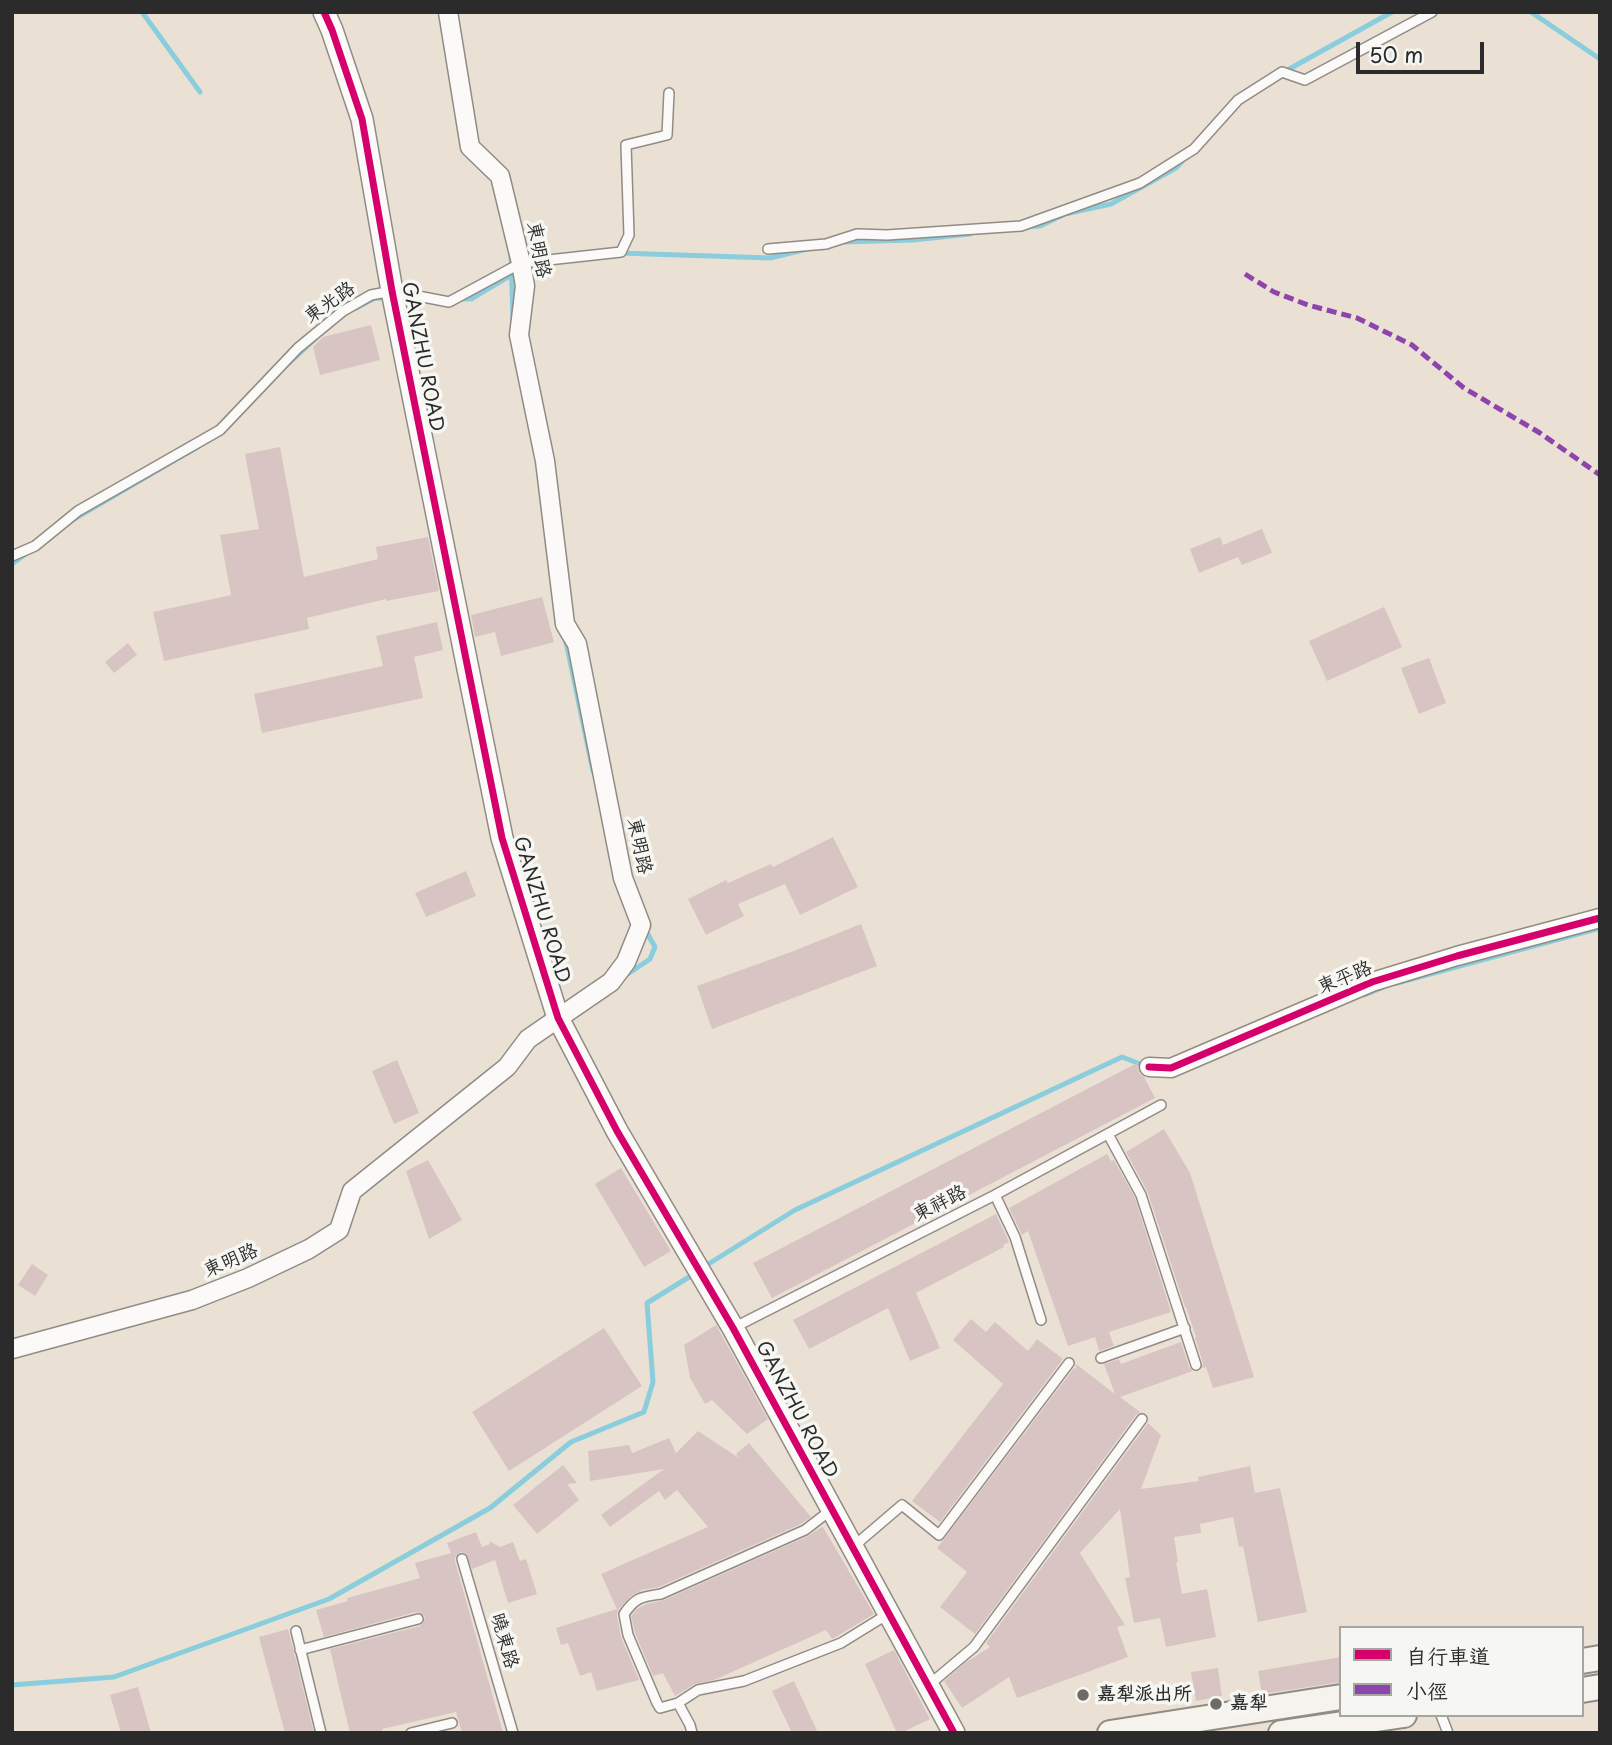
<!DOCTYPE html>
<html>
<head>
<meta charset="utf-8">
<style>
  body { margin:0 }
  #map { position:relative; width:1612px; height:1745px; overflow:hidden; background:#eae1d4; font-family:"Playpen Sans","LXGW WenKai TC",sans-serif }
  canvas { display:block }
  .frame { position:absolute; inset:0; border:14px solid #2b2b2b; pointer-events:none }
  .legend { position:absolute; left:1339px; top:1626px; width:245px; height:91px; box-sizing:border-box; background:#f6f6f2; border:2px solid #a5a5a2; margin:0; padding:9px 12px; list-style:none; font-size:21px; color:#2b2b2b }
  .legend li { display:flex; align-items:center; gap:14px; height:35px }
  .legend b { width:35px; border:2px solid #a5a5a2 }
  .scale { position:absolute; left:1356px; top:42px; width:128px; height:32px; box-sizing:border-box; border:4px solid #2b2b2b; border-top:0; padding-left:9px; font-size:21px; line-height:24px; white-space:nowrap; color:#2b2b2b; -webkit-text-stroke:5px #f6f6f2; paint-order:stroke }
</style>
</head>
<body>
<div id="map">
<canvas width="1612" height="1745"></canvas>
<div class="frame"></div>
<ul class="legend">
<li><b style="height:9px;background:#d6006c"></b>自行車道</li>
<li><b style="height:9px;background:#8e44ad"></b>小徑</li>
</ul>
<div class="scale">50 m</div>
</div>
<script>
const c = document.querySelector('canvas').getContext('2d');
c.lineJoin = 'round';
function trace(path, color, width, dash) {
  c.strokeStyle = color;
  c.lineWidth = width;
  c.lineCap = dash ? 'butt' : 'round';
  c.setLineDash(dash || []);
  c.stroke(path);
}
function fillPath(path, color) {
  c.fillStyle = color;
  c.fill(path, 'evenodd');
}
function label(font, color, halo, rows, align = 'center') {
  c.font = font + ' "Playpen Sans","LXGW WenKai TC",sans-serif';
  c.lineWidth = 7;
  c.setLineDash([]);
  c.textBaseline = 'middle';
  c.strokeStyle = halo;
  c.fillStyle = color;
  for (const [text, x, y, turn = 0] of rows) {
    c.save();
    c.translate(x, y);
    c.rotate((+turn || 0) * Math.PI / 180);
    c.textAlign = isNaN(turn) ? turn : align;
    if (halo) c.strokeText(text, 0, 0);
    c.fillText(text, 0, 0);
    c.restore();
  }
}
trace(new Path2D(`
  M 142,12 L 200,92
  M 1531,12 L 1600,59
  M 1282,73 L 1392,12
  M 1025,227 L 1040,226 L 1065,214 L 1111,204 L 1176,168 L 1184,159
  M 841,242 L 913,240 L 970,234
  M 511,253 L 513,321
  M 619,253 L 770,258 L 807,249
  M 459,299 L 471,299 L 518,271
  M 356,308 L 375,298 L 390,298
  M 289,363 L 315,339
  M 69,522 L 199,446
  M 12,564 L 27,553
  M 565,637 L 593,771
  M 622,978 L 650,959 L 655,947 L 645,929
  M 1397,983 L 1600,928
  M 1364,995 L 1384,987
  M 702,1268 L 795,1210 L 1122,1057 L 1148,1067
  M 12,1685 L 114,1677 L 329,1599 L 490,1508 L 571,1442 L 644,1412 L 653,1382 L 647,1303 L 694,1274`), '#8acddc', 5);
fillPath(new Path2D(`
  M 371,325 L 380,360 L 320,375 L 313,347 L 323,337 Z
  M 280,447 L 304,577 L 378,559 L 376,547 L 428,537 L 439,591 L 386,601 L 386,599 L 307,618 L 309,629 L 164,661 L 153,612 L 231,595 L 220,535 L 259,529 L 245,454 Z
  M 1262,529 L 1272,553 L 1242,565 L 1238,557 L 1199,573 L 1190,549 L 1220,537 L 1223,545 Z
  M 542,597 L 554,642 L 501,656 L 495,632 L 475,637 L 471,615 Z
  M 1384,607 L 1402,647 L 1327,681 L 1309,641 Z
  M 437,622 L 443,650 L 414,657 L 423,698 L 262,733 L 254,694 L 383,666 L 376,636 Z
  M 128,643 L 137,655 L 114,673 L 105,662 Z
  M 1429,658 L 1446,703 L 1419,714 L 1401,668 Z
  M 833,837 L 858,887 L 800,915 L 785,884 L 738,904 L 744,916 L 706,935 L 688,899 L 726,880 L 728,883 L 771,864 L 773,867 Z
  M 466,871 L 476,896 L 426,917 L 415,893 Z
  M 861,924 L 877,966 L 712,1029 L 697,986 L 791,952 Z
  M 397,1060 L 419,1113 L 394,1124 L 372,1071 Z
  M 1137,1063 L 1139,1073 L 1144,1077 L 1155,1098 L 772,1298 L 753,1263 Z
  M 1164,1129 L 1190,1173 L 1254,1377 L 1213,1388 L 1206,1367 L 1202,1368 L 1203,1363 L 1195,1338 L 1196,1337 L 1186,1307 L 1185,1307 L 1148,1193 L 1126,1152 Z
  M 1107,1154 L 1111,1161 L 1114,1160 L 1135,1198 L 1171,1312 L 1109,1332 L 1114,1346 L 1099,1351 L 1095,1337 L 1068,1346 L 1028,1231 L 1022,1235 L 1009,1208 Z
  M 428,1160 L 462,1220 L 429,1239 L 406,1171 Z
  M 621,1168 L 671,1251 L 644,1267 L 595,1184 Z
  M 996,1214 L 1009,1242 L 1003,1245 L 1004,1247 L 916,1293 L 940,1348 L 910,1361 L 888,1308 L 809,1349 L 793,1320 Z
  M 32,1264 L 48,1275 L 35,1296 L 18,1285 Z
  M 971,1319 L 986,1332 L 995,1322 L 1028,1351 L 1037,1339 L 1063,1359 L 940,1522 L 912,1501 L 1003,1384 L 953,1340 Z
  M 716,1325 L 768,1419 L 747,1434 L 712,1400 L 705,1404 L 690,1378 L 684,1345 Z
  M 604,1328 L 642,1386 L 509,1471 L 472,1412 Z
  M 1181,1342 L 1189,1367 L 1193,1371 L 1120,1397 L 1140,1412 L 1136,1415 L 975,1634 L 940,1607 L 967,1572 L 937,1548 L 1074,1368 L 1076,1369 L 1076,1364 L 1115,1394 L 1104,1364 L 1119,1359 L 1121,1364 Z
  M 1148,1423 L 1161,1435 L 1141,1489 L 1199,1481 L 1198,1477 L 1250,1466 L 1255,1493 L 1280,1488 L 1307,1612 L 1258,1622 L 1243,1546 L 1239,1547 L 1233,1517 L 1200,1524 L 1201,1533 L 1174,1537 L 1178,1562 L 1176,1562 L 1182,1594 L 1207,1589 L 1216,1637 L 1166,1647 L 1160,1618 L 1134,1623 L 1125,1578 L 1130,1577 L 1120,1509 L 1080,1553 L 1125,1625 L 1117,1627 L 1128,1657 L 1017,1698 L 1009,1677 L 962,1708 L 944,1681 L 965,1663 L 990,1647 L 986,1643 Z
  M 698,1431 L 739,1458 L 736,1454 L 749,1443 L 811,1517 L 801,1524 L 659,1587 L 642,1590 L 631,1596 L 618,1610 L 617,1615 L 621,1637 L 639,1680 L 597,1691 L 591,1672 L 580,1676 L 568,1643 L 561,1645 L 556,1628 L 617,1609 L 601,1574 L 708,1527 L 677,1490 L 665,1500 L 659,1491 L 610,1527 L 601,1515 L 664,1469 L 590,1481 L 588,1451 L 629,1445 L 632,1453 L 669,1438 L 676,1453 Z
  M 563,1465 L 577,1483 L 567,1484 L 579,1500 L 537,1534 L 513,1505 Z
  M 823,1527 L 874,1614 L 834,1638 L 832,1639 L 826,1630 L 714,1680 L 695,1684 L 675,1696 L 663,1673 L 653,1676 L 635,1633 L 631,1616 L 637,1609 L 646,1604 L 664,1600 L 808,1536 L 820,1528 Z
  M 476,1532 L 482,1547 L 490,1544 L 489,1541 L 500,1547 L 513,1542 L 520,1561 L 526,1559 L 537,1594 L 508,1603 L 495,1560 L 472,1569 L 466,1554 L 461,1552 L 455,1557 L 455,1561 L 503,1733 L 462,1733 L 456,1712 L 382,1729 L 383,1733 L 350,1733 L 330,1649 L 420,1626 L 424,1621 L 425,1617 L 420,1613 L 416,1612 L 324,1637 L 316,1610 L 348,1601 L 347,1598 L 420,1578 L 415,1563 L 451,1553 L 447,1543 Z
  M 288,1629 L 296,1660 L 314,1733 L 285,1733 L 259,1637 Z
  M 894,1650 L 930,1719 L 901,1733 L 897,1733 L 865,1664 Z
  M 1341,1657 L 1341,1682 L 1262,1694 L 1258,1671 Z
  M 1218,1668 L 1222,1696 L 1196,1701 L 1191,1672 Z
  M 794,1681 L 818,1733 L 792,1733 L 772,1691 Z
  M 138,1687 L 151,1733 L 121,1733 L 110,1695 Z`), '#d9c4c4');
const service = new Path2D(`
  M 768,249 L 826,244 L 857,234 L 887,235 L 1021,226 L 1140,183 L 1194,149 L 1238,100 L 1282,72 L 1305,80 L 1432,12
  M 12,556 L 35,546 L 78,511 L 220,430 L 298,348 L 343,311 L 371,295 L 392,291 L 449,302 L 521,263 L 621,252 L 629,235 L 626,145 L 667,135 L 669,93
  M 1108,1134 L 1141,1195 L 1196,1365
  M 995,1195 L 1015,1237 L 1041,1320
  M 733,1328 L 995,1195 L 1161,1105
  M 1101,1358 L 1185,1328
  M 831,1510 L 805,1530 L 661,1594 C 641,1597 636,1597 624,1614 L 628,1635 L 657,1703 L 660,1708 L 678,1703 L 698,1690 L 744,1681 L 841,1643 L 888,1614
  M 854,1546 L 902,1505 L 939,1535 L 1069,1363
  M 462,1559 L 513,1733
  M 296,1631 L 321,1733
  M 300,1650 L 418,1619
  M 930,1684 L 974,1647 L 1142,1419
  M 678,1703 L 690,1725 L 692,1733
  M 1441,1715 L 1448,1733
  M 411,1733 L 452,1723`);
const minor = new Path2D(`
  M 1149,1067 L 1171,1068 L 1372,982 L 1457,956 L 1600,918
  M 12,1349 L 192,1300 L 248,1278 L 309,1249 L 339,1230 L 352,1191 L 507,1067 L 528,1039 L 611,982 L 626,962 L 641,925 L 623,878 L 577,644 L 565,624 L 545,461 L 519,335 L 525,286 L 521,263 L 500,176 L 470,147 L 448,12`);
const tertiary = new Path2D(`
  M 324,12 L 332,30 L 362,119 L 392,291 L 502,838 L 558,1018 L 617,1131 L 733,1328 L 954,1733`);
const secondary = new Path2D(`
  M 1582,1661 L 1600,1658
  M 1582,1690 L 1600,1687
  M 1110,1733 L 1341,1697
  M 1281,1733 L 1404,1715`);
trace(service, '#908c85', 12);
trace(minor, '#908c85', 21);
trace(tertiary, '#908c85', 24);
trace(secondary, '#908c85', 28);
trace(service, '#fcfaf9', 9);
trace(minor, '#fcfaf9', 18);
trace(tertiary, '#fcfaf9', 21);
trace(secondary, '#f6f2ee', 24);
trace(new Path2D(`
  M 1245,274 L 1274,292 L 1308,305 L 1357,318 L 1412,345 L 1464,388 L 1540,433 L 1600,475`), '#8e44ad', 5, [10, 5]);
trace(new Path2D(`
  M 324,12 L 332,30 L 362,119 L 392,291 L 502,838 L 558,1018 L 617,1131 L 733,1328 L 954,1733
  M 1149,1067 L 1171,1068 L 1372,982 L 1457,956 L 1600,918`), '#d6006c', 7);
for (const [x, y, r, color] of [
  [1083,1695,7,"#6e6b66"],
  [1216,1704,7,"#6e6b66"]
]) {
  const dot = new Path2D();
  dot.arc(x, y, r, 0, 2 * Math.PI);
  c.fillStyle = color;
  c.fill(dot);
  trace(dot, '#f6f6f2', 2.5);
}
label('19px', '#2b2b2b', '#f6f6f2', [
  ["東明路",538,250,79],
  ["東光路",330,303,-35],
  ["GANZHU ROAD",422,357,79],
  ["東明路",639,846,78],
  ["GANZHU ROAD",541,910,73],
  ["東平路",1345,978,-22],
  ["東祥路",940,1204,-27],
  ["東明路",231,1261,-23],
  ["GANZHU ROAD",796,1410,62],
  ["曉東路",504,1641,74]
]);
label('bold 19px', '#2b2b2b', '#f6f6f2', [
  ["嘉犁派出所",1097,1695],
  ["嘉犁",1230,1704]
], 'left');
</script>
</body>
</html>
